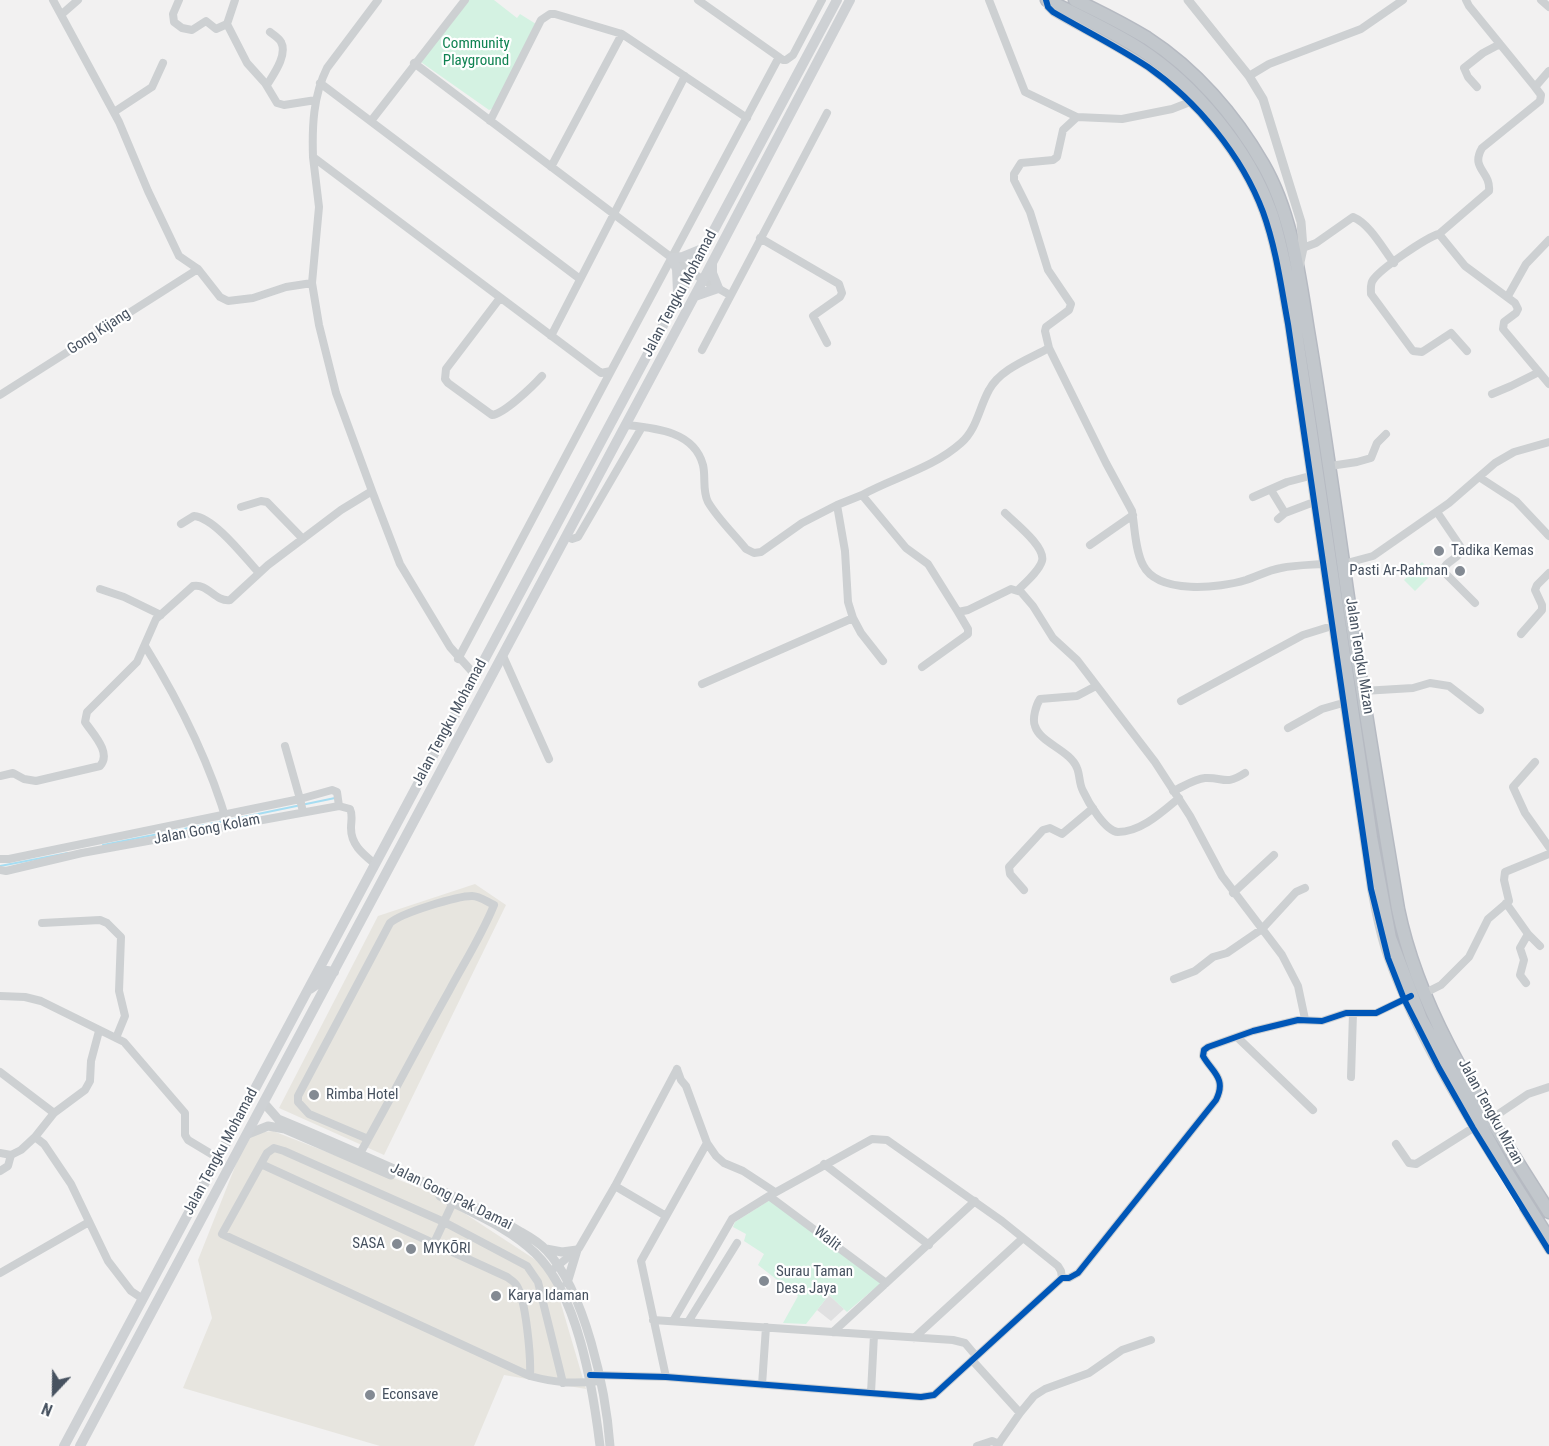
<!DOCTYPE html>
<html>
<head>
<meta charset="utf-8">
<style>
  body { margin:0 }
  #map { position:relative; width:1549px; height:1446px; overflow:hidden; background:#f2f1f1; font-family:"Roboto Condensed",sans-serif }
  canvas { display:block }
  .north { position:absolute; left:24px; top:1362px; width:60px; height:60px; -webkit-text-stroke:4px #fff; paint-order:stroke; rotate:202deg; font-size:16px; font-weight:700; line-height:24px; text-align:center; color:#475260 }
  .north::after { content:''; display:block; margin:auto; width:21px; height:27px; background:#475260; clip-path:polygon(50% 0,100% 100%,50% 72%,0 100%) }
</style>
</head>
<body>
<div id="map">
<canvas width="1549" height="1446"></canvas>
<div class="north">N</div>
</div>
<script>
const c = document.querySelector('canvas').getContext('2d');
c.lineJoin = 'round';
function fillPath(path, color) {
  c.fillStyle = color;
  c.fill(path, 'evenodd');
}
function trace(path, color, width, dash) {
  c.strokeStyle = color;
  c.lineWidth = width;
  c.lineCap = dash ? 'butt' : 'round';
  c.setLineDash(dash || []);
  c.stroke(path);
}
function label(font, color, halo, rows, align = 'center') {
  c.font = font + ' "Roboto Condensed",sans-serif';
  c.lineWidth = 4.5;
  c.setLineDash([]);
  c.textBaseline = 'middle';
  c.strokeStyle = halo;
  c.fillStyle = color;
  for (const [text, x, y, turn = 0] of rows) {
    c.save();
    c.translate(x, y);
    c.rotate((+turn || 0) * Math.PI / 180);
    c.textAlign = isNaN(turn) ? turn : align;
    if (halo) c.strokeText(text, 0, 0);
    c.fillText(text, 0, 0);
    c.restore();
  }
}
fillPath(new Path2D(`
  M 475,884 L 506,905 L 384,1155 L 279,1108 L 378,916 Z
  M 273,1131 L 435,1194 L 551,1270 L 586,1389 L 504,1375 L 474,1446 L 380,1446 L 183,1388 L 212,1318 L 198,1260 L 248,1134 Z`), '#e7e5df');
fillPath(new Path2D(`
  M 829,1295 L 844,1309 L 831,1321 L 817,1310 Z`), '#e0e0e1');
fillPath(new Path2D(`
  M 468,0 L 494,0 L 517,18 L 520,14 L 536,24 L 494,108 L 489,110 L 418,60 Z
  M 1422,562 L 1433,573 L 1415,591 L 1404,580 Z
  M 770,1200 L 881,1283 L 847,1312 L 829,1295 L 806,1324 L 783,1323 L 798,1296 L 758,1265 L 764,1254 L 744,1241 L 746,1234 L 733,1227 L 735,1222 Z`), '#d4f2e2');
trace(new Path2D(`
  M 229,820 L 335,798
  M 103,845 L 224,821
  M 0,866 L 68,853`), '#a6ddf2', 2);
const trunk = new Path2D(`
  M 1047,0 C 1079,16 1110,30 1140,49 C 1194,84 1248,149 1270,210 C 1279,234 1283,260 1289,285 L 1371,837 L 1390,938 L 1421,1019 L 1506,1171 L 1549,1239
  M 1075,0 C 1100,12 1124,24 1147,38 C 1195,69 1235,115 1263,164 C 1292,214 1299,275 1308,331 C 1321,408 1332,485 1343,562 C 1359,678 1379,794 1398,909 C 1421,1021 1490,1117 1549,1212`);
trace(trunk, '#b6bac2', 15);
trace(new Path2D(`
  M 53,0 L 119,122 L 148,191 L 179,256 L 198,269 L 220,297 L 228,301 L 253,298 L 286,287 L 312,283 L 319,325 L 336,393 L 372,491
  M 179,0 L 173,14 L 174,22 L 182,28 L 192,30 L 206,21 L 216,29 L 227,24 L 235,0
  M 378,0 L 327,68 C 313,96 312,127 313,157 L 601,373 L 611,371 L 779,57
  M 698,0 L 783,60 L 786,60 L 793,55 L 822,0
  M 989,0 L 1025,92 L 1077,117 L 1122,119 L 1172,109 L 1190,102
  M 1046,0 L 1048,7 L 1053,12 C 1084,30 1118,47 1148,67 C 1197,101 1242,156 1263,212 C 1276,248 1281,286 1288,324 L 1371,889 C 1376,913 1380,938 1389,961 C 1416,1034 1457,1102 1498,1168
  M 1466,0 L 1469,6 L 1535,87
  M 1541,0 L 1549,7
  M 62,14 L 78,0
  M 227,24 L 247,63 L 265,83 L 277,103 L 284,105 L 316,100
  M 414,63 L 672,258 L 703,280 L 730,295
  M 1549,71 L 1535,87 L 1541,95 L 1540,101 L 1482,148 C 1470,169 1491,171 1489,191 L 1439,234 L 1465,266 L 1515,303 L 1518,309 L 1516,313 L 1504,322 L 1503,329 L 1549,384
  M 1249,76 L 1269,64 L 1361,29 L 1403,0
  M 320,83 L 580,279
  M 267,85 C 273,75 288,55 281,42 C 279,38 274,35 270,32
  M 1477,87 L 1468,77 L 1464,68 L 1483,53 L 1500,44
  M 114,112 L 152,87 L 163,63
  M 1077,117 L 1063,130 L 1057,157 L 1053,160 L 1021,163 L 1014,174 L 1014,180 L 1030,212 L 1048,270 L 1071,304 L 1069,310 L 1046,327 L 1045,331 L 1049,348 L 1106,463 L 1132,511 C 1135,528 1135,550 1143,565 C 1158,595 1220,588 1246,580 C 1258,576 1269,570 1281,568 C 1295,565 1309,565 1323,564
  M 371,121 L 465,0
  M 490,121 L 541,20 L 550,14 L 555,14 L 622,34 L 747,118
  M 551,167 L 622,34
  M 1439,234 C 1427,237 1380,269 1373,280 C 1370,284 1371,289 1371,294 L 1413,351 L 1422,352 L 1451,333 L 1467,351
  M 760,238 L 839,284 L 842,293 L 840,297 L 813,316 L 827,343
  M 1300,249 L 1316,243 L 1353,217 C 1370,224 1383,249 1394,263
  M 312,283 L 319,207 L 313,157
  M 1508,296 L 1526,264 L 1549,240
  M 500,298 L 446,369 L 445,379 L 448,383 L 492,415 C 504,414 533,386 542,376
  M 551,336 L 685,76
  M 702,350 L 827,113
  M 1492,394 L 1511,386 L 1539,372
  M 0,395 L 198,269
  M 626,425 C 655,428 694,431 703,465 C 706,478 702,490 708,502 C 718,519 734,534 746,549 L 754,553 L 761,552 L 802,523 L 837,505
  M 1330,466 L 1357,462 L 1371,458 L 1377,443 L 1386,434
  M 1479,477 L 1516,501 L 1549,536
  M 1271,490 L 1285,513
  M 862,495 C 895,477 933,468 961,443 C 977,429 979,408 989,390 C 1000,369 1029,359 1049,348
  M 1253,497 L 1287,482 L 1310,476
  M 241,507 L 261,501 L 267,502 L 303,539
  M 1437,512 L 1460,546 C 1463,560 1445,559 1443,571 L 1475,603
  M 1005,513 C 1015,523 1046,547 1042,561 C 1039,571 1026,582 1018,590
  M 1278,519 L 1285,513 L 1314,502
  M 181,524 L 194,516 C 215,518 245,558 259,573
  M 566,536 L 572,539 L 578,537 L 642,427
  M 1090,545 L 1133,515
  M 1343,564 L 1373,556 L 1449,503 L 1495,463 L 1514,452 L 1549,442
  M 100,589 L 124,597 L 161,615
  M 1521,634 L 1542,610 L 1542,605 L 1535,590 L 1537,585 L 1549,573
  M 145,646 C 179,701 210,763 228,826
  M 503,656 L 549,759
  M 458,659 L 611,371
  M 883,661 L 861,633 L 853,618 L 848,602 L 845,551 L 837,505 L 862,495 L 906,548 L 928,564 L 958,612 L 968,610 L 1011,589 L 1021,592 L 1033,606 L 1053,638 L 1077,660 L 1155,762 L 1190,816 L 1222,876 L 1282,955 L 1298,986 L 1305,1019
  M 922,667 L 968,634 L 968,629 L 958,612
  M 702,684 L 853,618
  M 1096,686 L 1077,696 L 1040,699 C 1036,705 1032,719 1035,726 C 1040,743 1070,750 1077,768 C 1080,775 1079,784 1083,791 C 1088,802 1105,831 1118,832 C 1141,832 1162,812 1179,798
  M 1363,691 L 1413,688 L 1430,683 L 1449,686 L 1480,710
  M 1181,701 L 1303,635 L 1332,626
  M 1288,728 L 1322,709 L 1343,703
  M 1535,762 L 1513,787 L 1525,813 L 1549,847
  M 0,776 L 13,773 L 24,779 L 36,781 L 100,766 C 112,753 93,734 85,722 L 87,712 L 137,662 L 156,619 L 193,586 C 208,583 215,602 230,600 L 268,565 L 341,510 L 372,491 L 400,564 L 450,647 L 476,676
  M 1173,791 C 1183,787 1194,779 1205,778 C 1224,777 1225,786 1245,773
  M 303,812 L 300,799 L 332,790 L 337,792 L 339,806
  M 0,859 L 9,859 L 300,799 L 285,746
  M 0,870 L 6,871 L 82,853 L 339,806 L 350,809 C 353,815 351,821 351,828 C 351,845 363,854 375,864
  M 1024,890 L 1010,874 L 1009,867 L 1043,830 L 1050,828 L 1062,834 L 1093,808
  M 1233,893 L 1274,855
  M 1506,903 L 1528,934 L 1540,946
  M 42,923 L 100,920 L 107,923 L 121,937 L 119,991 L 125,1016 L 116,1038
  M 1174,979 L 1195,971 L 1213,957 L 1227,953 L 1262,929 L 1296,892 L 1305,888
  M 1526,983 L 1520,975 L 1524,960 L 1520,948 L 1528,934
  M 1423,994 L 1441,985 L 1469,957 L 1488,919 L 1509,901 L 1504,880 L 1505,872 L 1549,854
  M 0,996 L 25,997 L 41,1001 L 124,1042 L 185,1113 L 185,1135 L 188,1140 L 218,1158
  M 1237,1037 L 1313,1110
  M 677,1069 L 681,1080 L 686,1086 L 707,1143 L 716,1156 L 724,1163 L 743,1171 L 775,1192
  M 0,1072 L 54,1113
  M 1351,1077 L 1353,1013
  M 1491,1119 L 1528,1094 L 1549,1087
  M 35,1137 L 44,1144 L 71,1184 L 108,1261 L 131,1291 L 143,1299
  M 1396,1144 L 1409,1163 L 1416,1164 L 1473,1128
  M 0,1153 L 11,1155 L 21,1150 L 35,1137 L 54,1113 L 85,1090 L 90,1081 L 91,1061 L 99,1031
  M 358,1157 C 389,1102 418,1046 449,991 C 464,963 482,935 494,905 C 487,902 480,896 472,896 C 457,896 401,913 390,923 L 298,1096 L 298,1102 L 309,1114 L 368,1139
  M 261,1164 L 507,1277 C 511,1280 515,1282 517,1286 C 526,1301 531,1357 530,1376
  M 824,1164 L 929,1245
  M 0,1171 L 8,1166 L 11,1155
  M 615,1186 L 666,1216
  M 769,1196 L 886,1283
  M 1523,1209 L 1549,1251
  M 434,1243 L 455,1198
  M 555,1268 L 579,1248 L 615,1186 L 677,1069
  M 0,1273 L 89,1222
  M 653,1320 L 953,1340 L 965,1343 L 976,1356
  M 673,1321 L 732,1219 L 769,1196 L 872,1139 L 887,1140 L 1002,1221 L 1058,1266 L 1061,1271 L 1062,1278
  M 688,1322 L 737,1243
  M 833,1332 L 975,1201
  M 914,1338 L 1023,1238
  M 972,1360 L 1020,1413
  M 595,1375 L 666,1377 L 921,1397 L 934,1395 L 1062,1278 L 1069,1278 L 1078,1273 L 1216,1100 C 1227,1078 1212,1072 1203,1056 L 1204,1050 L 1208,1047 L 1253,1031 L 1298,1020 L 1322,1021 L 1346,1013 L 1376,1013 L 1407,998
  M 666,1377 L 641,1261 L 707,1143
  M 563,1383 L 538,1282 L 527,1266 L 444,1222 L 284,1151 L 274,1148 L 267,1153 L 222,1234 L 530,1376 C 556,1383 573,1384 600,1381
  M 762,1385 L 766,1327
  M 871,1393 L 874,1335
  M 977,1446 L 992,1441 L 999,1444
  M 997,1446 L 1020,1413 L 1034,1396 L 1045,1389 L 1089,1373 L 1122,1350 L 1151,1340`), '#cdd0d2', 8);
trace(new Path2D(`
  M 1188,0 L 1249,76 L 1263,99 L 1301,222 L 1303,248 L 1299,267
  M 264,1103 L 278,1119 C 329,1140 380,1163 432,1186 C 462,1200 492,1214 521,1232 C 530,1237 539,1242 546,1250 C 585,1291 606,1390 610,1446
  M 248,1134 L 268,1126 L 285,1129 L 391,1175
  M 440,1196 C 472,1213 508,1227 535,1253 C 578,1294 593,1388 600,1446
  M 546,1249 L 562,1252 L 577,1250
  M 567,1283 L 577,1250`), '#cdd0d2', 9);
trace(new Path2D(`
  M 678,293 L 677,269 L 672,258 L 683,257 L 705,248
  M 695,296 L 718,288 L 712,273 L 712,263
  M 310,989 L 320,982 L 327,971 L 334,972
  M 64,1446 L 837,0
  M 80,1446 L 703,280 L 850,0`), '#ced1d4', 10);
trace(trunk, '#c2c7cc', 12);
trace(new Path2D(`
  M 1046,0 L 1048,7 L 1053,12 C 1084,30 1118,47 1148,67 C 1197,101 1242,156 1263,212 C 1276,248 1281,286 1288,324 L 1371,889 L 1388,958 L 1404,999 L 1439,1068 L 1473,1128 L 1549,1251
  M 590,1375 L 666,1377 L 921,1397 L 934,1395 L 1062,1278 L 1069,1278 L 1078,1273 L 1216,1100 C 1227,1078 1212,1072 1203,1056 L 1204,1050 L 1208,1047 L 1253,1031 L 1298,1020 L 1322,1021 L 1346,1013 L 1376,1013 L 1411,996`), '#0057b8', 6);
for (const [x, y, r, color] of [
  [1439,551,6,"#838a93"],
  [1460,571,6,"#838a93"],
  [314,1095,6,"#838a93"],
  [397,1244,6,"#838a93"],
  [411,1249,6,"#838a93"],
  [764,1281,6,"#838a93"],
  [496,1296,6,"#838a93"],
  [370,1395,6,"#838a93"]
]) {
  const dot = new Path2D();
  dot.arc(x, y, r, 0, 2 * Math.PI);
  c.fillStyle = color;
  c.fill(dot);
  trace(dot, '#fff', 2);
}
label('15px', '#108352', '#fff', [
  ["Community",476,44],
  ["Playground",476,61]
]);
label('15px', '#475260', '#fff', [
  ["Jalan Tengku Mohamad",680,294,-62],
  ["Gong Kijang",99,332,-33],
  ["Jalan Tengku Mizan",1359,656,81],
  ["Jalan Tengku Mohamad",450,723,-62],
  ["Jalan Gong Kolam",207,830,-11],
  ["Jalan Tengku Mizan",1490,1112,61],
  ["Jalan Tengku Mohamad",221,1152,-62],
  ["Jalan Gong Pak Damai",451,1197,26],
  ["Walit",827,1239,37]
]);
label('15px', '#475260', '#fff', [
  ["Tadika Kemas",1451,551],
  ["Pasti Ar-Rahman",1448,571,"right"],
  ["Rimba Hotel",326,1095],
  ["SASA",385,1244,"right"],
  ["MYKŌRI",423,1249],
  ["Surau Taman",776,1272],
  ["Desa Jaya",776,1289],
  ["Karya Idaman",508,1296],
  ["Econsave",382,1395]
], 'left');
</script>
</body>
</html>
